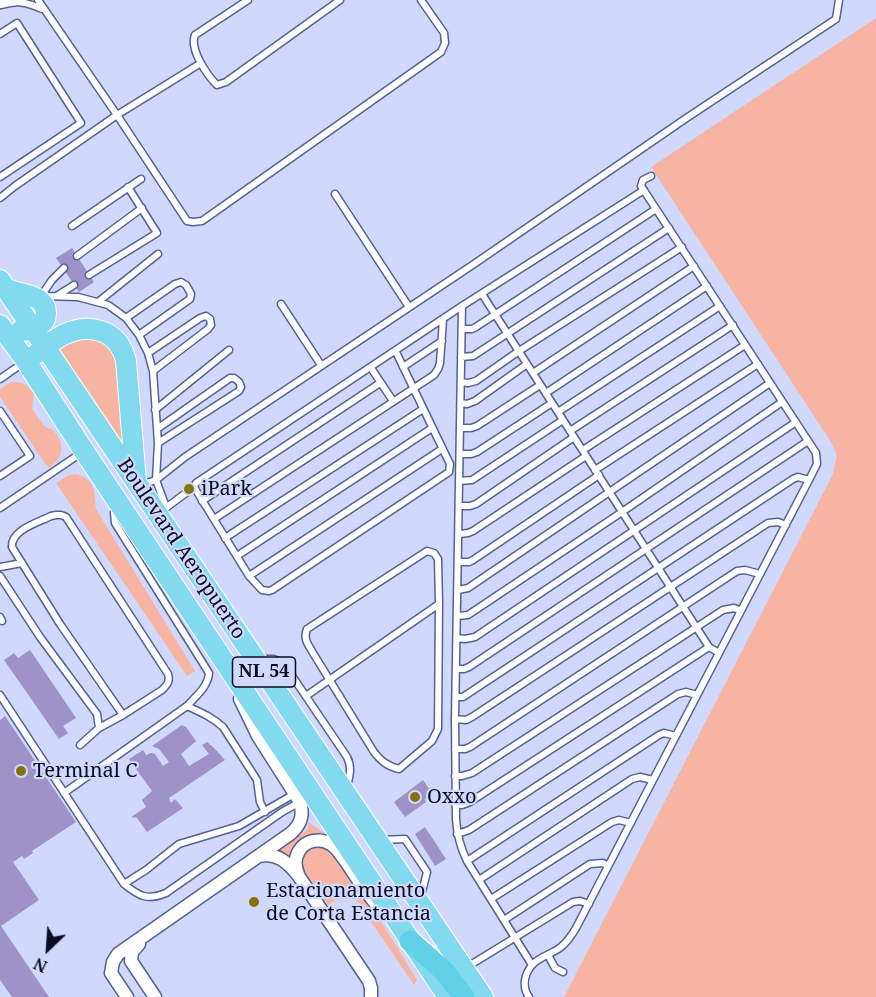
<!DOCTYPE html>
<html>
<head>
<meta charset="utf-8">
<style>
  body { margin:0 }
  #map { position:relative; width:876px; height:997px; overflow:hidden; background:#d0d9fb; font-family:"Noto Serif",serif }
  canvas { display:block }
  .north { position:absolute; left:18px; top:919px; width:60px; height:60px; -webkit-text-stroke:4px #d0d9fb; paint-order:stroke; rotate:205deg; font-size:16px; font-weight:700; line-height:24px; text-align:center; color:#0a0d21 }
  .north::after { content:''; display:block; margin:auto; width:21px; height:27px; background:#0a0d21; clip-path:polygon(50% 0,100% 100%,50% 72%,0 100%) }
</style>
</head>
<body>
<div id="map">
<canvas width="876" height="997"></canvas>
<div class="north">N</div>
</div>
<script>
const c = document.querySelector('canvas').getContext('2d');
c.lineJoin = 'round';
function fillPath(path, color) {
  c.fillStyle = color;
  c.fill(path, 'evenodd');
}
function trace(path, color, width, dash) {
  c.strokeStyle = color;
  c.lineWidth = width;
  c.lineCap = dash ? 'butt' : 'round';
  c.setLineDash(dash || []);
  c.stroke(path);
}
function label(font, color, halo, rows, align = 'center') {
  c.font = font + ' "Noto Serif",serif';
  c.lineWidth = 4.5;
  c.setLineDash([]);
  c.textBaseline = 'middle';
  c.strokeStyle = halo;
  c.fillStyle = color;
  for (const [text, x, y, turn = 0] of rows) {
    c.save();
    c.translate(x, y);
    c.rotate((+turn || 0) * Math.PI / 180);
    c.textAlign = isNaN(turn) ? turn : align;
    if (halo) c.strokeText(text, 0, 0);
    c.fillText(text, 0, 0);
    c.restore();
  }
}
fillPath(new Path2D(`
  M 876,18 L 876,997 L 564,997 L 833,474 L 837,456 L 831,442 L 651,167 Z
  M 85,337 L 102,340 L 118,355 L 129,462 L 59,351 L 59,345 Z
  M 11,382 C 21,382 27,384 34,392 L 32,409 L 45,427 L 52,429 C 65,443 65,457 48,468 L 0,397 L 0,389 Z
  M 76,474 C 97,480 94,491 96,509 L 195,671 L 187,676 L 56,483 L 69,475 Z
  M 308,823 L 310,823 L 324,833 C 300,836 301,839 293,860 L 274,852 L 302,834 L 308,828 Z
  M 328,843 L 370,903 L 417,980 L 414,985 L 350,891 L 328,905 L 300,864 L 303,846 Z`), '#f7b4a3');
fillPath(new Path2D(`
  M 72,248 L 94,282 L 79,292 L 56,258 Z
  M 30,650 L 76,718 L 63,726 L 68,733 L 59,739 L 4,660 L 14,653 L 18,658 Z
  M 5,716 L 76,822 L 32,851 L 33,853 L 24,859 L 22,856 L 13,862 L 39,900 L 1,926 L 49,997 L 12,997 L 0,980 L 0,720 Z
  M 182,725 L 186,727 L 196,741 L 181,754 L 189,766 L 209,754 L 202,745 L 207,742 L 214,748 L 225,760 L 169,798 L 171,803 L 175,799 L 183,808 L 147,832 L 137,818 L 131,817 L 146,807 L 142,800 L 152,791 L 129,759 L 143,750 L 146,755 L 151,753 L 155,754 L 163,766 L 169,762 L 159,749 L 152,746 Z
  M 423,780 L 433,794 L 425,799 L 426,802 L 405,817 L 394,802 Z
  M 425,827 L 446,859 L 435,866 L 415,834 Z`), '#9f92c9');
const service = new Path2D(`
  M 38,0 L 117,115 L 187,221 L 193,222 L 202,221 L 441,52 L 445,43 L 444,33 L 421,0
  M 248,0 L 195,35 C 189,49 207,75 217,85 L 226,82 L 340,0
  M 1,5 C 18,0 26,2 42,9
  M 0,34 L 17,23 L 81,123 L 0,177
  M 335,194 L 409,307
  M 0,198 L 15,186 L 117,115 L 201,63
  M 72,226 L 141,179
  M 77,256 L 142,208
  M 89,275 L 157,233 L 128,187
  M 482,294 L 709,647 L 719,653
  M 58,295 L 74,285
  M 41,296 L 52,280 L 64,268
  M 43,296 L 78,297 L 108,305 L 126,318 L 139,335 L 148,353 L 153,371 L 158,443 L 156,480 L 166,507
  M 98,302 L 158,254
  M 281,304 L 321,365
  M 462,306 L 455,719 L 456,819 C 457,835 460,847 467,861 L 532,965
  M 126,318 L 175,284 L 181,282 L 186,285 L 191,294 L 190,299 L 139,335
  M 462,329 L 472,329 L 476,327 L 656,209
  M 396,352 L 450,464 L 449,472 L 272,590 L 269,591 L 262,590 L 249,576 L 194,487 L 196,483 L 462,306 L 644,190
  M 148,353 L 200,318 L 206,316 L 210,319 L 211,325 L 208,329 L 153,371
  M 461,357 L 473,356 L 669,228
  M 403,367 L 442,341
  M 371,368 L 393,401
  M 533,373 L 694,266
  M 0,379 L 23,363
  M 461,382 L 468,383 L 476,381 L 519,351 L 682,247
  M 546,393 L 707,286
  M 461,403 L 467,404 L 475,401 L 527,364
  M 155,410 L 229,350
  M 0,411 L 30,456 L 0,476
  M 558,412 L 720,306
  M 460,428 L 471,428 L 477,426 L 540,385
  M 157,429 L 230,378 L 234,378 L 239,382 L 241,387 L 239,391 L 158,443
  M 570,431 L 733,325
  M 583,450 L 745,345
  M 460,454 L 471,454 L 477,452 L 552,403
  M 595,470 L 758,364
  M 459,481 L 472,480 L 563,420
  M 140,485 L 156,480 L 185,457 L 474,264 L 685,119 L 836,19 L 839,0
  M 202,501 L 380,383
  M 459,506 L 470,506 L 476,504 L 574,437
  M 0,508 L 81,453
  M 163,510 L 194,487
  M 56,515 L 61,515 L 66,517 L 168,674 C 170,681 168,684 162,690 L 123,715 L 60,624 L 12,547 C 11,530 37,523 51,516 Z
  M 214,519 L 434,375 L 438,369 L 440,363 L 443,320
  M 459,534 L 468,533 L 473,531 L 586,456
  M 225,538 L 423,409
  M 427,551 L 434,553 L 438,559 L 439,604 L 438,729 L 432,741 L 399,769 C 387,766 381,761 374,752 L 313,653 C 308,644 303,639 307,629 Z
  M 237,556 L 432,428
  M 458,562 L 469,562 L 473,560 L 599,475
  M 0,567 L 22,563
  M 0,576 L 40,637 L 97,714 L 99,728 L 80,745
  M 249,576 L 442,449
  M 458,590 L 468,588 L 770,383
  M 457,616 L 468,615 L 622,512 L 782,402
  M 0,617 L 2,621
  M 457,638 L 465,639 L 475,637 L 796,422
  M 261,659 L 274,659 L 284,664 L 347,757 C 352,767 350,775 347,786
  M 456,669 L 464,669 L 469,667 L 808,441
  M 0,695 L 124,884 C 139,896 147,901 166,893 L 282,812 L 302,801
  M 306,696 L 439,604
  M 456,697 L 463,697 L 466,695 L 793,479 L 798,477 L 809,480
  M 187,706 C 200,712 212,717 223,727 L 257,780 L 260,802 L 265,812
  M 455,719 L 466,720 L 472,717 L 768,523 L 778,522 L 786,525
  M 99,728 L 123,715
  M 455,749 L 465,749 L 470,747 L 737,571 L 745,570 L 760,574
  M 455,776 L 462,776 L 472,773 L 723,610 L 734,608 L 741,611
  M 64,793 L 187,706 C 196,696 208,687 209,673 L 115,523 L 114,513 L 117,509
  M 455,804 L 462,805 L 470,802 L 709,647
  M 457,834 L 469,830 L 678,694 L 686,692 L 697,695
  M 381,840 L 405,839 L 427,872 L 421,896
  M 467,861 L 659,735 L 664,733 L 676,736
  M 479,880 L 632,779 L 640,777 L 653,780
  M 124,884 L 146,870 L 179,844 L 239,826 L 296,793
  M 491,899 L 612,822 L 619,820 L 631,823
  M 504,920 L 590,864 L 603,863 L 608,866
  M 548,955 L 555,968 L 563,972
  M 467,967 L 573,902 L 580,901 L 589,904
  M 529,997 C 522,987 524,975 532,965 C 539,957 552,954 561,947 C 568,941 572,935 576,928 L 809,480 L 817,464 L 816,453 L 641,186 L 643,180 L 651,176`);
const minor = new Path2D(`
  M 0,2 L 3,0
  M 259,856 C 277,852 287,862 298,875 L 369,981 L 371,988 L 371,997
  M 298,874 C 295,866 294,859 299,851 C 305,840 321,837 332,845 C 338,849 342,857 347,863 C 357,878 366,893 378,906
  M 139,944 L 132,952 L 131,961 L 155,997
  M 127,997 L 111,973 L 113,962 L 118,954 L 290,834 C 301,825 304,815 300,802 L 258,736 L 240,699`);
const trunk = new Path2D(`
  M 0,280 L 483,997
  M 4,287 C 16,296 47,292 46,314 C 46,319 43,323 39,326 C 33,331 28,331 21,330
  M 0,325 L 26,361 L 84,451 L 448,997
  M 36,354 C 45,348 53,340 63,335 C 90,322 119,330 126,361 L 136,481`);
const motorway = new Path2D(`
  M 410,941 L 444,971 L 464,997`);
trace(service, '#566092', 9);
trace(minor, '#566092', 15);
trace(trunk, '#fff', 22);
trace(motorway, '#fff', 24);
trace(service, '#fff', 6);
trace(minor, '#fff', 12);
trace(trunk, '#82daee', 20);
trace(motorway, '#63d0e9', 21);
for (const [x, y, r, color] of [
  [189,489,6,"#867111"],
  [21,771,6,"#867111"],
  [415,797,6,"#867111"],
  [254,902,6,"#867111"]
]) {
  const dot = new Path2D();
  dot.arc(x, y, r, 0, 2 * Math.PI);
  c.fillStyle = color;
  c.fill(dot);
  trace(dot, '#d0d9fb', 2);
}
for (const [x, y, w] of [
  [264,672,63]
]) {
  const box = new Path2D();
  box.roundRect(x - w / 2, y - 15, w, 30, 4.5);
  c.fillStyle = '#d0d9fb';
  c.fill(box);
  trace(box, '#0a0d21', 1.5);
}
label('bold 18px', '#0a0d21', null, [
  ["NL 54",264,672]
]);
label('20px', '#0a0d21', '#d0d9fb', [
  ["iPark",201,489],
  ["Terminal C",33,771],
  ["Oxxo",427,797],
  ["Estacionamiento",266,891],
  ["de Corta Estancia",266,914]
], 'left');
label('20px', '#0a0d21', '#d0d9fb', [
  ["Boulevard Aeropuerto",181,549,56]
]);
</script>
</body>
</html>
